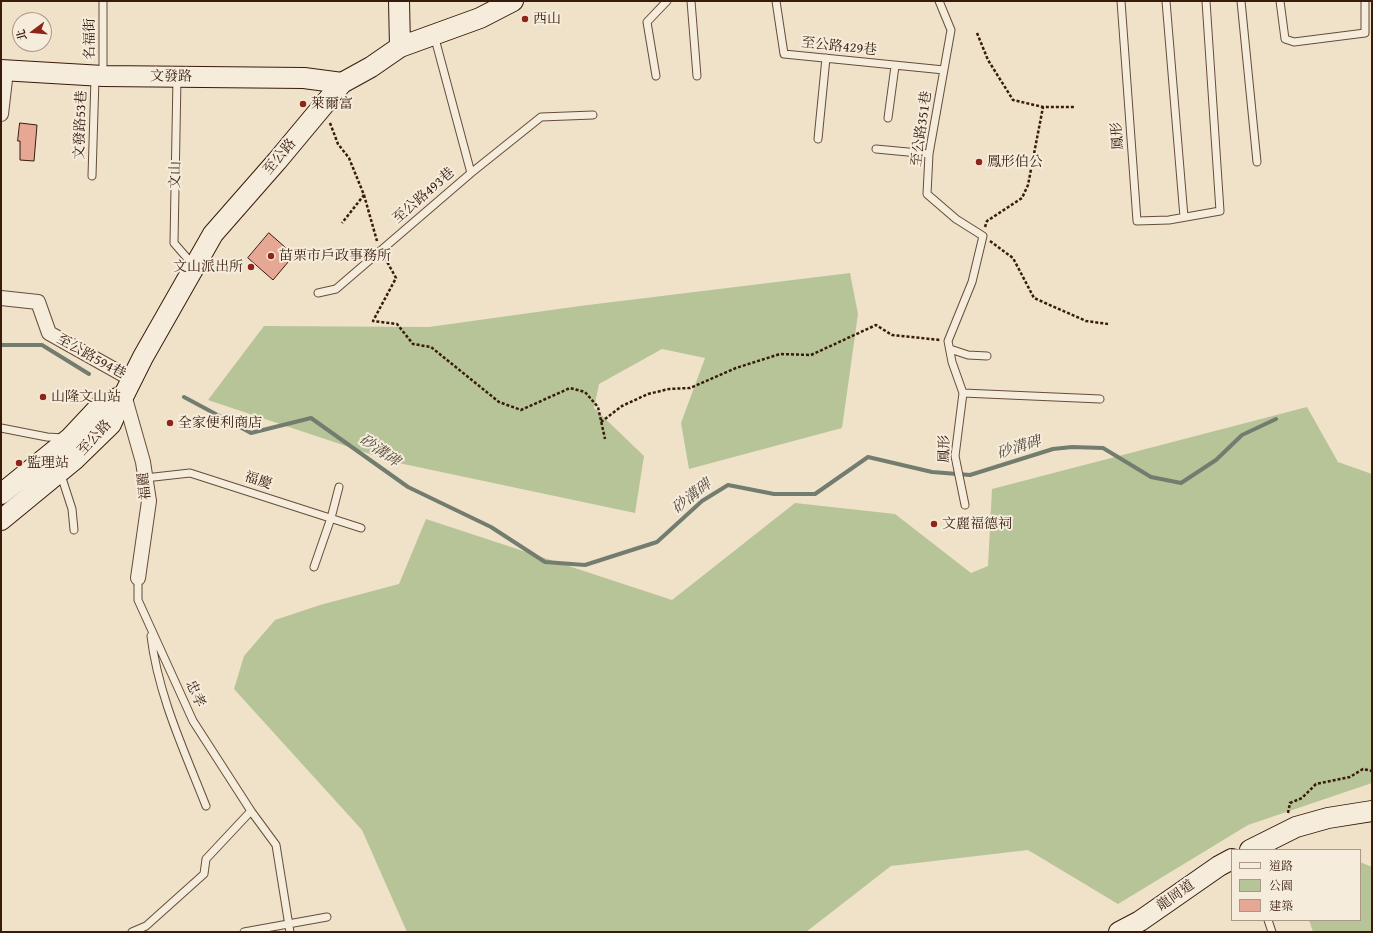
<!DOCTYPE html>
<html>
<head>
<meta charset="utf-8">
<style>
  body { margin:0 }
  #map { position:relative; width:1373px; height:933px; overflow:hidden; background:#efe2c9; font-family:"Gentium Book Plus","Noto Serif TC",serif }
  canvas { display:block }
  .frame { position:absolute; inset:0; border:2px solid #381b0b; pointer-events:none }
  .legend { position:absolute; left:1231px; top:849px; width:130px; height:72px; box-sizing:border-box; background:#f5ecdc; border:1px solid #a99888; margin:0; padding:5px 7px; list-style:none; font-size:12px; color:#381b0b }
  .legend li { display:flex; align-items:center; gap:8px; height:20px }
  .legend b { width:20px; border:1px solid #a99888 }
  .north { position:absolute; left:12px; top:12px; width:40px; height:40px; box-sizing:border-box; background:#f5ecdc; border:1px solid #a99888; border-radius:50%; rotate:254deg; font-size:11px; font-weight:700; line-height:16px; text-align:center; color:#381b0b }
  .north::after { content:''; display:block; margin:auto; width:14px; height:18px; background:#8f2418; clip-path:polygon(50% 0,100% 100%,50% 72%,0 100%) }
</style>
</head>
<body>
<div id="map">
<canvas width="1373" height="933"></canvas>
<div class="frame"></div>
<ul class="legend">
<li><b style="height:5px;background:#f5ecdc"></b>道路</li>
<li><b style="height:11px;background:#b7c498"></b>公園</li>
<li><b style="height:11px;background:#e7a795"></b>建築</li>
</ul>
<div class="north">北</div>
</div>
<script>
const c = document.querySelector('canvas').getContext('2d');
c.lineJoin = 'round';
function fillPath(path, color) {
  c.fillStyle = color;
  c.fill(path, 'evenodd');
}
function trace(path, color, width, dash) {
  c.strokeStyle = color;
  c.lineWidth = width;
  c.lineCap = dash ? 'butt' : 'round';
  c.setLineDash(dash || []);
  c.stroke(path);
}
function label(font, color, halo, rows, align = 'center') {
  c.font = font + ' "Gentium Book Plus","Noto Serif TC",serif';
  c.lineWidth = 4;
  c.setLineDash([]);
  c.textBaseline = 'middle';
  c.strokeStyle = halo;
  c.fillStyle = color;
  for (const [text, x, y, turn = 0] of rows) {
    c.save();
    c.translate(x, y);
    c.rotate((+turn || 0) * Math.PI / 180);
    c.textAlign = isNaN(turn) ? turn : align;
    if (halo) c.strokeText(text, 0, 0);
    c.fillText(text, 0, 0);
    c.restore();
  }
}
fillPath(new Path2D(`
  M 850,273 L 858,314 L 842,428 L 689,469 L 681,423 L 705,358 L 662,349 L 599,384 L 594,408 L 644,456 L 635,513 L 394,462 L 208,400 L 264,326 L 429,327 L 580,306 Z
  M 1307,407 L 1338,462 L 1372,474 L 1372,783 L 1248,825 L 1118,904 L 1028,850 L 891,866 L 806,932 L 407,932 L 362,830 L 234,689 L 244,656 L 275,620 L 320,605 L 399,584 L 426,519 L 672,600 L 795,503 L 895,514 L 971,573 L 988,566 L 992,489 Z
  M 1360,862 L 1372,867 L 1372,932 L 1313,932 L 1309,920 L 1360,920 Z`), '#b7c498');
trace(new Path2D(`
  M 1,345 L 42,345 L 89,374
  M 184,397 L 251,433 L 311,418 L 408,487 L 491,527 L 545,562 L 585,565 L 657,542 L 702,501 L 728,485 L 774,494 L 815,494 L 868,457 L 932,472 L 970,475 L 1053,449 L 1072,447 L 1103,448 L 1151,477 L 1181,483 L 1216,460 L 1242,435 L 1276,419`), '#737d6f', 4);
const building = new Path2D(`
  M 20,123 L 37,125 L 34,161 L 20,160 L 20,141 L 18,141 Z
  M 269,233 L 294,255 L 273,280 L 248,258 Z`);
fillPath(building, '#e7a795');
trace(building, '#381b0b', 1);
const lane = new Path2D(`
  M 103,1 L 103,75
  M 691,1 L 697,76
  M 776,1 L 784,54 L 944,70
  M 939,1 L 951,30 L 929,154 L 927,194 L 956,219 L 983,236 L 972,282 L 948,341 L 952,362 L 963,393 L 955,456 L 965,505
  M 1121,1 L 1137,221 L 1169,220 L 1220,211 L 1206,1
  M 1166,1 L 1184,217
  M 1241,1 L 1257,162
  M 1280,1 L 1285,39 L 1294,42 L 1365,33 L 1365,1
  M 656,76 L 647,22 L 667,1
  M 177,77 L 174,243 L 194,266
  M 888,118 L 895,66
  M 818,139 L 826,58
  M 876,149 L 929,154
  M 471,173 L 541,117 L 593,115
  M 92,176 L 95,78
  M 318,293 L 336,289 L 471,173 L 434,35
  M 950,349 L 968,355 L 987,356
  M 963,393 L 1100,399
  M 1,428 L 47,437 L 64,438
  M 60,472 L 72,509 L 74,530
  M 145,478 L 190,473 L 361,528
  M 314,567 L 331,518 L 339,487
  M 151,636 C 158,695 184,750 206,806
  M 251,811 L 276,845 L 290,932
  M 1268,920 L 1272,932
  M 132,932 L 146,926 L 204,874 L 206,859 L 251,811 L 193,721 L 138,600 L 138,578
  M 244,932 L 327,917`);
const street = new Path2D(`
  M 1,114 L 6,71
  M 1,298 L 38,302 L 49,333 L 131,379
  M 124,395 L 143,462 L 149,501 L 138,578`);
const secondary = new Path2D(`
  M 399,1 L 400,47
  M 1,70 L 103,76 L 304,78 L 342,83
  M 1,494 L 70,438 L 100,406 L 124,395
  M 1,520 L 74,460 L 111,424 L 124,395 L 143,357 L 213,234 L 277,161 L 342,83 L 371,67 L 400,47 L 480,18 L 513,1
  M 1250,850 L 1296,827 L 1328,818 L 1372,811
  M 1119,932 L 1140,921 L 1219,866 L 1232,859`);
trace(lane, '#664d3a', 9);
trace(street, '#664d3a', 16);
trace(secondary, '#381b0b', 22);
trace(new Path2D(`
  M 977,33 L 988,60 L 1013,100 L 1043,107 L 1075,107
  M 330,123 L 338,144 L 349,158 L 364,195 L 342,223
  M 364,195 L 377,241
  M 985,227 L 987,221 L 1022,198 L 1028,185 L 1043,107
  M 990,241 L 1013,258 L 1034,298 L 1086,321 L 1108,324
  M 385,258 L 396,278 L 373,321 L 397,324 L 413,344 L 431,347 L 499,402 L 521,410 L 570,388 L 585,392 L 598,407 L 605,439
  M 601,422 L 622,406 L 648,394 L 669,389 L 690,388 L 736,368 L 780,354 L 811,355 L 876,325 L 892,335 L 940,340
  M 1288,813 L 1290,803 L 1302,798 L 1316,784 L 1350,777 L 1363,769 L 1372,771`), '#381b0b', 2.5, [3, 2]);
trace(lane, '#f5ecdc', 7);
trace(street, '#f5ecdc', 14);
trace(secondary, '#f5ecdc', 20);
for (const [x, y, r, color] of [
  [525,19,4,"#8f2418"],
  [303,104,4,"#8f2418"],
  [979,162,4,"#8f2418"],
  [271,256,4,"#8f2418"],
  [251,267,4,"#8f2418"],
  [43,397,4,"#8f2418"],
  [170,423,4,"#8f2418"],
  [19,463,4,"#8f2418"],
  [934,524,4,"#8f2418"]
]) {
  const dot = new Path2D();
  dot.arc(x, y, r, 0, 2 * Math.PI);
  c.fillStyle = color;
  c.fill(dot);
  trace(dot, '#f5ecdc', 1.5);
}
label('14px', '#381b0b', '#f5ecdc', [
  ["西山",533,19],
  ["萊爾富",311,104],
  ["鳳形伯公",987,162],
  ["苗栗市戶政事務所",279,256],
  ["文山派出所",243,267,"right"],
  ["山隆文山站",51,397],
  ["全家便利商店",178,423],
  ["監理站",27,463],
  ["文麗福德祠",942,524]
], 'left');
label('14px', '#381b0b', '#f5ecdc', [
  ["名福街",90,39,-90],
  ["至公路429巷",839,47,6],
  ["文發路",171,77,1],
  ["文發路53巷",81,125,-88],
  ["至公路351巷",922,129,-82],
  ["鳳形",1118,136,-94],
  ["至公路",280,157,-50],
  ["文山",176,175,-89],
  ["至公路493巷",424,196,-41],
  ["至公路594巷",91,357,29],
  ["至公路",95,438,-47],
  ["鳳形",945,449,-89],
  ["福慶",258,481,18],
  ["福麗",145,486,-96],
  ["忠孝",195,694,66],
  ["龍岡道",1176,896,-35]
]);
label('italic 15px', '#554c3d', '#f5ecdc', [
  ["砂溝碑",1019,448,-17],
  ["砂溝碑",379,451,35],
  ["砂溝碑",692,497,-38]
]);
</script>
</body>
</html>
